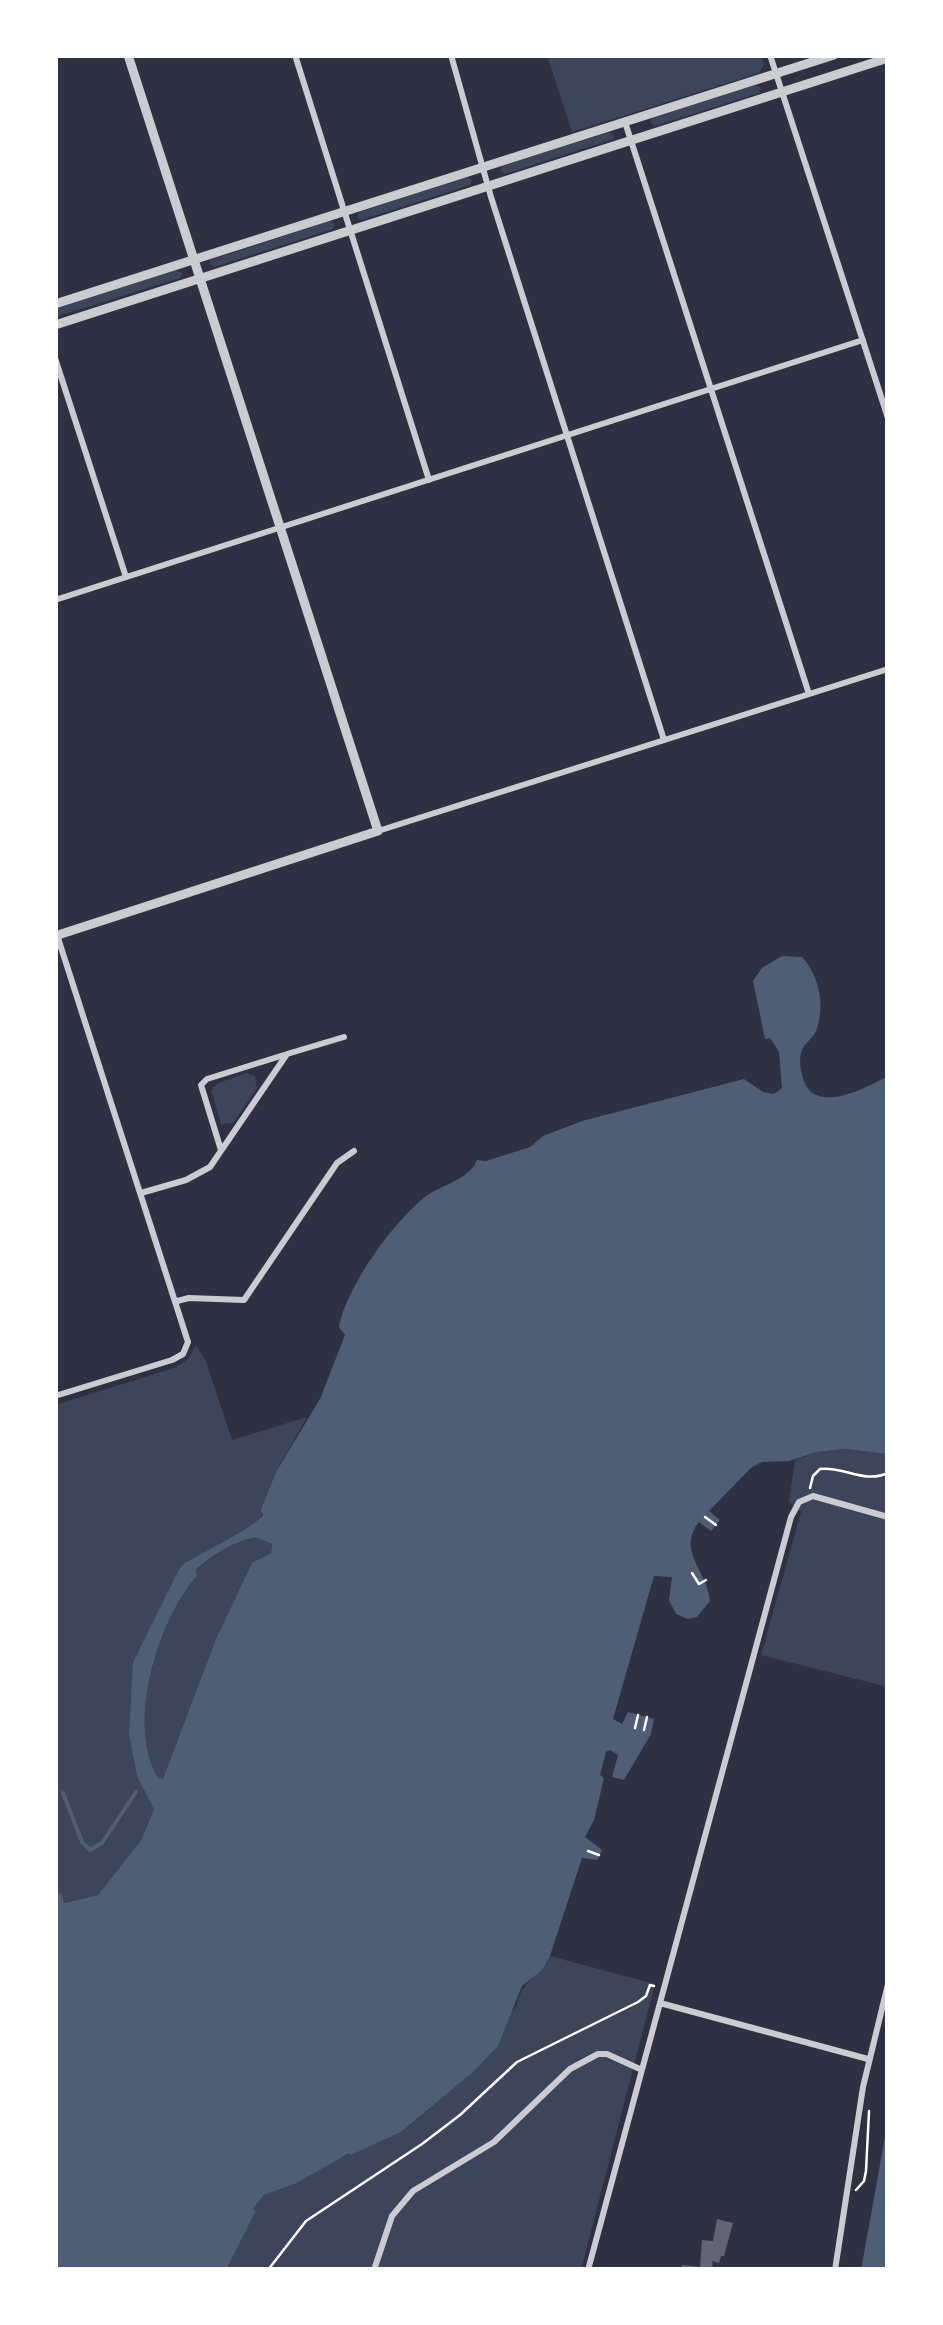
<!DOCTYPE html>
<html>
<head>
<meta charset="utf-8">
<style>
  body { margin:0 }
  #map { position:relative; width:943px; height:2325px; overflow:hidden; background:#2d3142; font-family:"PT Sans",sans-serif }
  canvas { display:block }
  .frame { position:absolute; inset:0; border:58px solid #fff; pointer-events:none }
</style>
</head>
<body>
<div id="map">
<canvas width="943" height="2325"></canvas>
<div class="frame"></div>
</div>
<script>
const c = document.querySelector('canvas').getContext('2d');
c.lineJoin = 'round';
function fillPath(path, color) {
  c.fillStyle = color;
  c.fill(path, 'evenodd');
}
function trace(path, color, width, dash) {
  c.strokeStyle = color;
  c.lineWidth = width;
  c.lineCap = dash ? 'butt' : 'round';
  c.setLineDash(dash || []);
  c.stroke(path);
}
fillPath(new Path2D(`
  M 547,55 L 761,55 L 764,65 L 759,73 L 572,132 Z
  M 756,85 L 761,88 L 759,93 L 655,126 L 650,122 L 652,118 Z
  M 609,132 L 614,135 L 613,139 L 505,174 L 500,171 L 502,166 Z
  M 467,177 L 472,180 L 470,185 L 361,220 L 357,217 L 359,212 Z
  M 330,221 L 335,224 L 333,229 L 214,267 L 209,264 L 211,260 Z
  M 176,270 L 183,273 L 180,278 L 55,317 L 55,309 Z
  M 247,1073 L 255,1076 L 257,1088 L 233,1123 L 221,1124 L 211,1090 L 218,1083 Z
  M 196,1345 L 205,1359 L 232,1440 L 307,1417 L 276,1472 L 259,1521 L 178,1571 L 133,1662 L 154,1808 L 141,1840 L 98,1895 L 63,1903 L 61,1894 L 55,1894 L 55,1405 L 174,1368 L 188,1359 Z
  M 845,1449 L 888,1454 L 888,1687 L 761,1655 L 801,1512 L 789,1502 L 795,1460 L 817,1452 Z
  M 255,1537 L 272,1544 L 271,1553 L 252,1564 L 216,1639 L 164,1779 L 159,1779 C 125,1728 158,1619 197,1576 L 196,1571 C 213,1554 232,1543 255,1537 Z
  M 550,1956 L 655,1984 L 581,2270 L 226,2270 L 254,2215 L 253,2209 L 264,2195 L 297,2183 L 349,2152 L 351,2154 L 401,2132 L 430,2108 L 516,2007 C 522,1979 538,1979 550,1956 Z`), '#3c4559');
fillPath(new Path2D(`
  M 782,956 L 802,957 C 819,975 826,1007 816,1031 C 813,1038 805,1043 802,1050 C 798,1060 801,1072 804,1081 C 816,1115 868,1087 888,1076 L 888,1454 L 845,1449 L 817,1452 L 789,1461 L 762,1462 L 752,1467 L 709,1511 L 720,1520 L 711,1531 L 699,1522 C 676,1551 708,1571 710,1601 L 697,1617 L 688,1619 L 676,1614 L 669,1600 L 672,1577 L 654,1576 L 613,1719 L 622,1724 L 628,1712 L 654,1719 L 651,1734 L 624,1780 L 612,1777 L 618,1755 L 610,1750 L 606,1752 L 600,1775 L 604,1778 L 594,1820 L 585,1837 L 602,1850 L 597,1860 L 582,1858 L 550,1956 L 542,1970 L 522,1986 L 498,2046 L 474,2071 L 401,2132 L 351,2155 L 349,2153 L 297,2183 L 264,2195 L 253,2209 L 256,2211 L 226,2270 L 55,2270 L 55,1895 L 61,1893 L 64,1903 L 98,1895 L 141,1840 L 154,1809 L 137,1776 L 129,1734 L 133,1662 L 178,1571 L 182,1565 C 201,1553 252,1529 263,1515 L 261,1510 L 276,1472 L 320,1399 L 345,1335 L 339,1327 C 347,1286 393,1222 426,1196 C 442,1185 470,1179 477,1160 L 486,1161 L 530,1147 L 543,1136 L 582,1121 L 744,1079 L 763,1092 L 774,1094 L 782,1088 L 779,1052 L 770,1038 L 765,1039 L 753,981 L 762,968 ZM 255,1537 L 272,1544 L 271,1553 L 252,1563 L 216,1639 L 163,1779 L 159,1779 C 125,1727 158,1619 197,1576 L 196,1570 C 213,1554 232,1543 255,1537 Z
  M 888,2120 L 888,2270 L 861,2270 Z`), '#4f5d75');
trace(new Path2D(`
  M 63,1793 L 82,1842 L 90,1850 L 102,1843 L 136,1792`), '#4f5d75', 4);
fillPath(new Path2D(`
  M 717,2219 L 733,2223 L 724,2256 L 721,2256 L 719,2263 L 712,2261 L 713,2270 L 681,2270 L 682,2265 L 700,2267 L 702,2240 L 713,2241 Z`), '#626471');
trace(new Path2D(`
  M 810,1488 L 813,1476 L 820,1469 C 844,1466 864,1484 888,1473
  M 705,1517 L 716,1525
  M 692,1573 L 699,1584 L 706,1580
  M 635,1728 L 638,1715
  M 644,1730 L 647,1717
  M 588,1851 L 599,1855
  M 856,2190 L 864,2181 L 866,2171 L 869,2111
  M 268,2270 L 306,2221 L 422,2144 L 460,2115 L 517,2062 L 638,2002 L 646,1996 L 650,1985 L 654,1986`), '#fff', 2.5);
trace(new Path2D(`
  M 295,55 L 429,480
  M 451,55 L 491,197 L 664,740
  M 770,55 L 888,418
  M 625,122 L 809,694
  M 55,358 L 126,577
  M 55,600 L 863,340
  M 378,831 L 888,669
  M 221,1150 L 201,1085 L 207,1079 L 284,1055
  M 141,1193 L 186,1180 L 210,1167 L 287,1054 L 344,1037
  M 177,1301 L 189,1298 L 244,1300 L 337,1163 L 354,1151
  M 55,1396 L 172,1360 L 183,1354 L 188,1342 L 57,935
  M 660,2003 L 868,2059
  M 374,2270 L 392,2216 L 413,2191 L 494,2142 L 570,2069 L 598,2054 L 607,2054 L 642,2070
  M 588,2270 L 791,1517 L 799,1502 L 813,1496 L 888,1517
  M 835,2270 L 863,2087 L 888,1984`), '#caccd0', 6);
trace(new Path2D(`
  M 55,304 L 834,55
  M 55,325 L 888,58
  M 55,936 L 378,831 L 128,55`), '#caccd0', 9);
</script>
</body>
</html>
